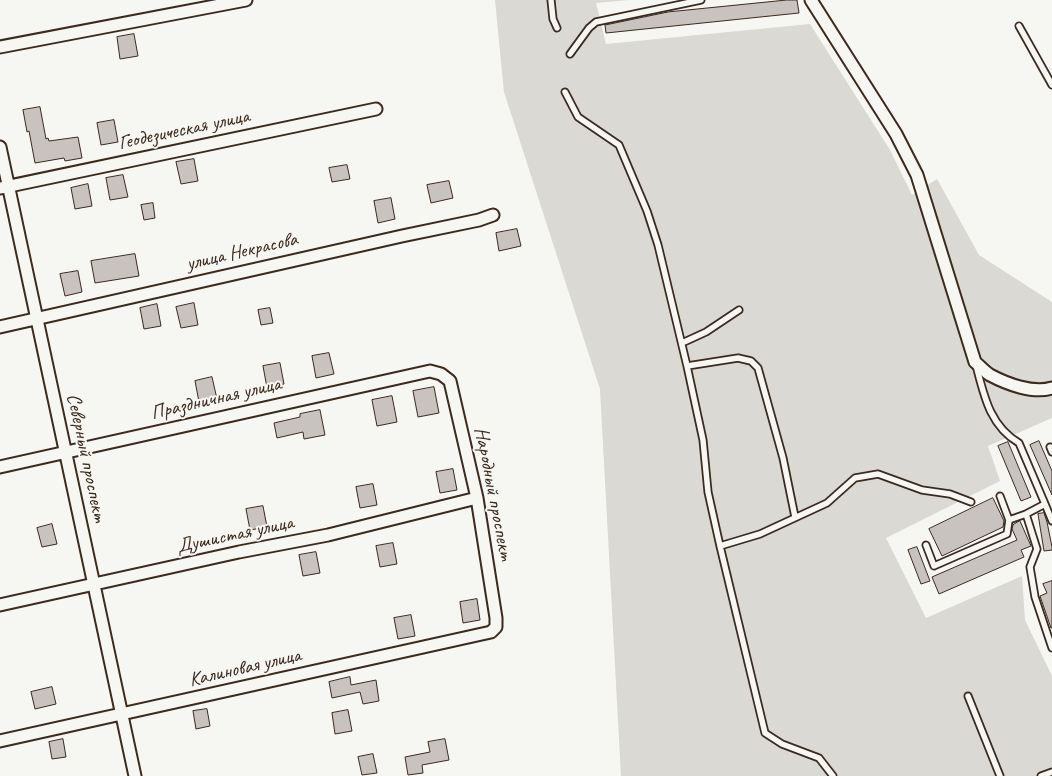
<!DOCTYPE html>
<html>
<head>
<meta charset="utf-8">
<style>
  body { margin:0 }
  canvas { display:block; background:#f6f6f2 }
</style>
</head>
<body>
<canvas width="1052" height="776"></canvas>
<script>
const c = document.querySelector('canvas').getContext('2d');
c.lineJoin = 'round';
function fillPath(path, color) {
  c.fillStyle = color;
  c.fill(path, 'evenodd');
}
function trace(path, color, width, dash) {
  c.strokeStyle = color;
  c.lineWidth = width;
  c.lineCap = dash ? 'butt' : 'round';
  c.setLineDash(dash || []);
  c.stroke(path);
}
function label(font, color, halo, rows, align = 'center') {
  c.font = font + ' Caveat,sans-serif';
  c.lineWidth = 4;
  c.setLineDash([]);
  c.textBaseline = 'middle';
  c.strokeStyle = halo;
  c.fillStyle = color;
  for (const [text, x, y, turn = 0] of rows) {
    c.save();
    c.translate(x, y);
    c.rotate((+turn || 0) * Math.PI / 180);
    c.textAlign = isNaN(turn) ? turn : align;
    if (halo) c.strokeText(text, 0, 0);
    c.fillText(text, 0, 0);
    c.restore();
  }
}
fillPath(new Path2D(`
  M 495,0 L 629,0 L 596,3 L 606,44 L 810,24 L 890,150 L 912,195 L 937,179 L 979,255 L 1052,302 L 1052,418 L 988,446 L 1000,481 L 886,538 L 926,618 L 1022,576 L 1025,620 L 1052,676 L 1052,776 L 621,776 L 600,389 L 504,92 Z`), '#dad9d3');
const building = new Path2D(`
  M 787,0 L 797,0 L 799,13 L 606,33 L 605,25 L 668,12 Z
  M 134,34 L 138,56 L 120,59 L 117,37 Z
  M 40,107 L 46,139 L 48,138 L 49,141 L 78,137 L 82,158 L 65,161 L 64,158 L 35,163 L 29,131 L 27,132 L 23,110 Z
  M 114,120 L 118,142 L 101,145 L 97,123 Z
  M 194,159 L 198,181 L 181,184 L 176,162 Z
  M 347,165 L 350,179 L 332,182 L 329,168 Z
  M 123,175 L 128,197 L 110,200 L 106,178 Z
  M 449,181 L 453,198 L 431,203 L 427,185 Z
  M 88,184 L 92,206 L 75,209 L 71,188 Z
  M 391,198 L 395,219 L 378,223 L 374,201 Z
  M 153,203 L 155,218 L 144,220 L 141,205 Z
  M 517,229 L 521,246 L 499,251 L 496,233 Z
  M 135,254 L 139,276 L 95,283 L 91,261 Z
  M 78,271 L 82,292 L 65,296 L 60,274 Z
  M 194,303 L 198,325 L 181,328 L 176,307 Z
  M 157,304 L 161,326 L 144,329 L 140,308 Z
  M 270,308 L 273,323 L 261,325 L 258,310 Z
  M 329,353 L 334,374 L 316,378 L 312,356 Z
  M 280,363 L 284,384 L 267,388 L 263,366 Z
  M 212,377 L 217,399 L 199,402 L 195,381 Z
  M 434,387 L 439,413 L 418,417 L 413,391 Z
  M 392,396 L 397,422 L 377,426 L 372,400 Z
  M 320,410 L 325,435 L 304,439 L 303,432 L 277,438 L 274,423 L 300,417 L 300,414 Z
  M 1039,441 L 1052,471 L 1052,495 L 1030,445 Z
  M 1008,442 L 1031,497 L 1021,501 L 998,446 Z
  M 453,469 L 457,490 L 440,493 L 436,472 Z
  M 373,484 L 377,505 L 360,508 L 356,487 Z
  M 993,498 L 1004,521 L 1003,527 L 942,556 L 929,529 Z
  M 263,506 L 267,527 L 250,530 L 246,509 Z
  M 1044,513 L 1047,522 L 1052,547 L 1052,550 L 1044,551 L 1038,514 Z
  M 1020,521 L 1031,546 L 1021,550 L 1024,557 L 939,594 L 932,577 L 1017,540 L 1012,529 L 1013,525 Z
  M 52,524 L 57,544 L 42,547 L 37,528 Z
  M 393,543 L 397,564 L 380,567 L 376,546 Z
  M 917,547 L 930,581 L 921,584 L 908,550 Z
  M 316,552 L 320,573 L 303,576 L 299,555 Z
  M 1052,581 L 1052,628 L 1051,628 L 1040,596 L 1047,593 L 1043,584 Z
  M 477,599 L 480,620 L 463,623 L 460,602 Z
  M 411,615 L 415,636 L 398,639 L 394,618 Z
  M 350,677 L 351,685 L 376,680 L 379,701 L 363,704 L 360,692 L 332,698 L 329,682 Z
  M 52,687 L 56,704 L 35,709 L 31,692 Z
  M 207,709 L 210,726 L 196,729 L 193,711 Z
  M 348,710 L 352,731 L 335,734 L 332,713 Z
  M 63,739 L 66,757 L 52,759 L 49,742 Z
  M 445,739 L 449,760 L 422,765 L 423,773 L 408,775 L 405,757 L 430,752 L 428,742 Z
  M 373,754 L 377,773 L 362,775 L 358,757 Z`);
fillPath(building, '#c8c3be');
trace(building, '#3b2a1e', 1);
const service = new Path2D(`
  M 551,0 L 553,19 L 557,28
  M 1019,26 L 1052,85
  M 570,54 L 589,28 L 596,22 L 701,0
  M 565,92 L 578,117 L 619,145 L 647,211 L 658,245 L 687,366 L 703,440 L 708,492 L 720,546 L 765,733 L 782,744 L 819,758 L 833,776
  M 682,343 L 706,332 L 739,310
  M 976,365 C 984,396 990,426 1019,443 L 1045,504 L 1026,514 L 1037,549 L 1030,567 L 1035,597 L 1052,648
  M 687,366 L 738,358 L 751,361 L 758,368 L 783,458 L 795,517
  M 1050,447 L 1052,452
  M 1000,496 L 1009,520
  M 1045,504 L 1052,521
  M 926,545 L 934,566 L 1007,534 L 1009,520 L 1026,514
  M 720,546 L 760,534 L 827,503 L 855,478 L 878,474 L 922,490 L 950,494 L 971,502
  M 968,696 L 1000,776
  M 1041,776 L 1052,772`);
const minor = new Path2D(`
  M 811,0 L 896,134 L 917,175 L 975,362 C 980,366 985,372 990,375 C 1007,384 1033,394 1052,388
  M 0,47 L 246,0
  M 0,147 L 135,776
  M 0,188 L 376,109
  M 0,327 L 402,236 L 479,220 L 493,215
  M 0,467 L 430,371 L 441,374 L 450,381 L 477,498 L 496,618 L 496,627 L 491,632 L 0,741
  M 0,605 L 239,552 L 328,535 L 477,498`);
trace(service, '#3b2a1e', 9);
trace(minor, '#3b2a1e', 15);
trace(service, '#f6f6f2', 5.5);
trace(minor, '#f6f6f2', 11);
label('20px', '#3b2a1e', '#f6f6f2', [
  ["Геодезическая улица",184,130,-12],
  ["улица Некрасова",242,252,-13],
  ["Праздничная улица",216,399,-13],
  ["Северный проспект",86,458,78],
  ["Народный проспект",493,494,79],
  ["Душистая улица",235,535,-12],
  ["Калиновая улица",245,668,-13]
]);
</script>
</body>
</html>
